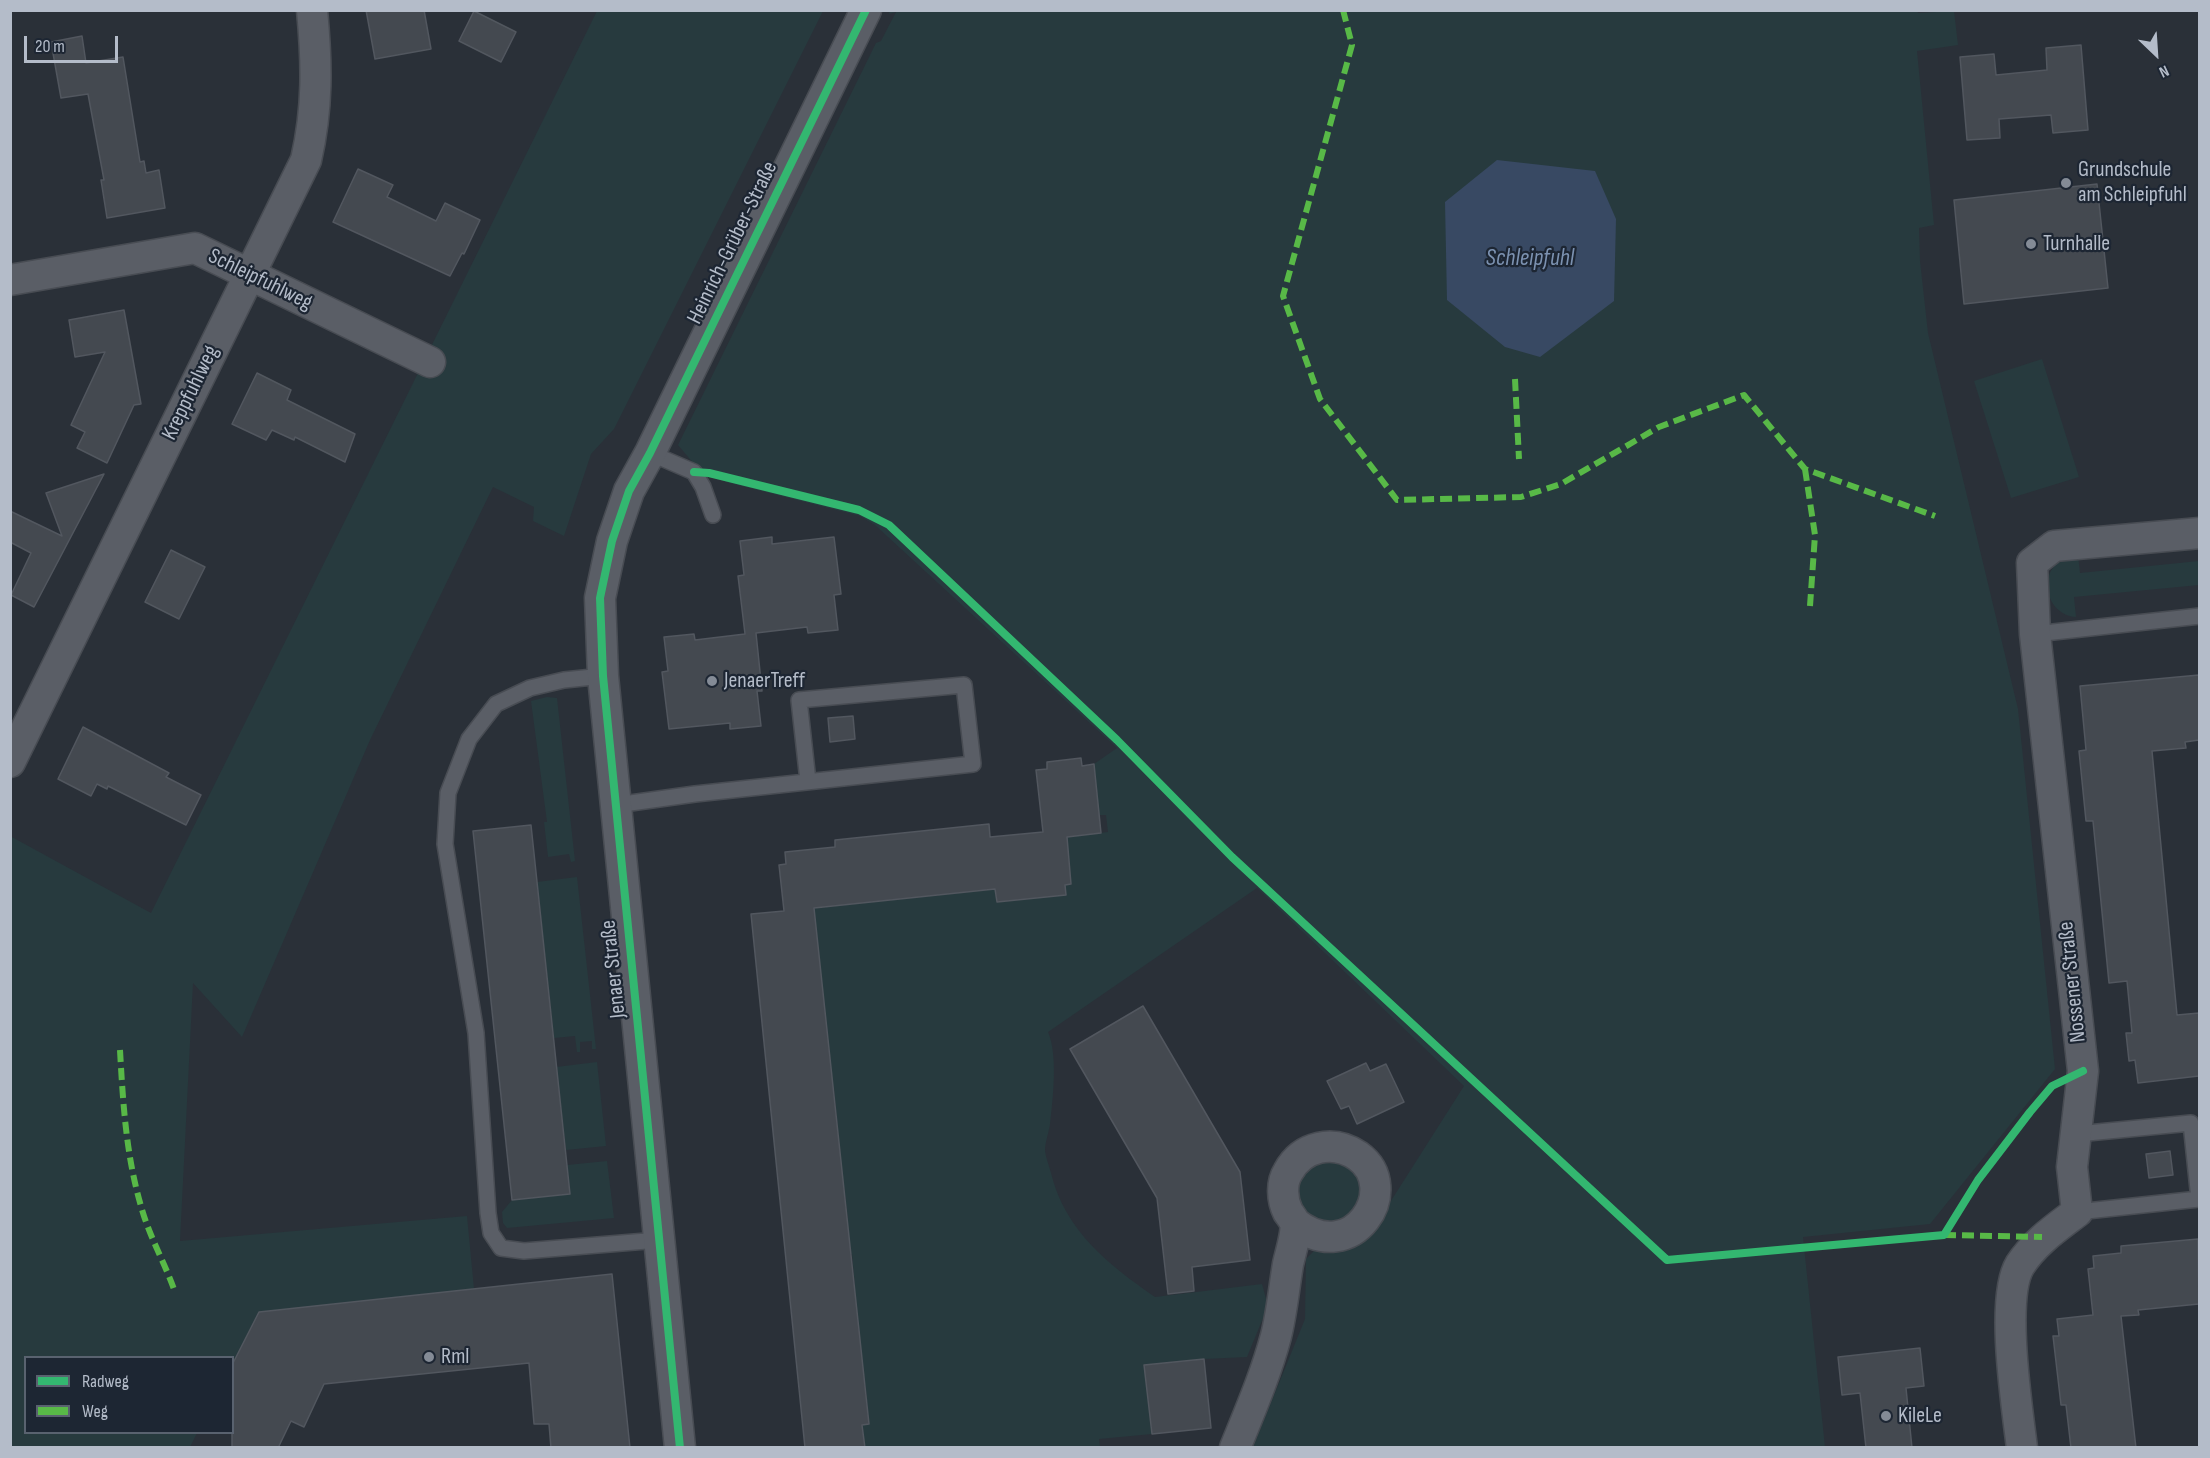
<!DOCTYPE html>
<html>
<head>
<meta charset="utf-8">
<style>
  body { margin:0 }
  #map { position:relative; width:2210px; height:1458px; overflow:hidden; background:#2a3038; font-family:"Sofia Sans Condensed",sans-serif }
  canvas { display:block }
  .frame { position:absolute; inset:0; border:12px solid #b4bcc9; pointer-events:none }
  .legend { position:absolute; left:24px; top:1356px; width:210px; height:78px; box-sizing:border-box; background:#1d2633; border:2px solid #59626f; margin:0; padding:8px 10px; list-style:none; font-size:18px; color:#b4bcc9 }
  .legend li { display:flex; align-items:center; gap:12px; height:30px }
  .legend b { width:30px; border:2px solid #59626f }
  .north { position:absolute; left:2126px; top:24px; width:60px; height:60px; -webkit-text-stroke:4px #1d2633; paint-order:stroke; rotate:155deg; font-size:16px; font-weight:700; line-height:24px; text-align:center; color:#b4bcc9 }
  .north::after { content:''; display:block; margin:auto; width:21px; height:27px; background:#b4bcc9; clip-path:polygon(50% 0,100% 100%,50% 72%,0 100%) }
  .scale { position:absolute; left:24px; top:36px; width:94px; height:27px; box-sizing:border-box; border:3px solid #b4bcc9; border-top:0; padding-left:8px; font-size:18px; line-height:21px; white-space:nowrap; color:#b4bcc9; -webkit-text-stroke:4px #1d2633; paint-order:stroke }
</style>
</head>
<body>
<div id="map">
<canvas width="2210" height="1458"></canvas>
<div class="frame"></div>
<ul class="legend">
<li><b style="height:8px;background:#33b770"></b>Radweg</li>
<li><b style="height:8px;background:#58b947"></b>Weg</li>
</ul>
<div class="north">N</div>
<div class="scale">20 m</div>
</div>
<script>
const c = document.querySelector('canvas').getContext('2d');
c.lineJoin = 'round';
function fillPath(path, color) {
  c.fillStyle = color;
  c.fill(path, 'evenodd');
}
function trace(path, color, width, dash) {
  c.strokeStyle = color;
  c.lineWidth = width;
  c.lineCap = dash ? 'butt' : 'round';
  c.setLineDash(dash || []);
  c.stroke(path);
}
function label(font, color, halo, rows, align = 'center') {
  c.font = font + ' "Sofia Sans Condensed",sans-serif';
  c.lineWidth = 4.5;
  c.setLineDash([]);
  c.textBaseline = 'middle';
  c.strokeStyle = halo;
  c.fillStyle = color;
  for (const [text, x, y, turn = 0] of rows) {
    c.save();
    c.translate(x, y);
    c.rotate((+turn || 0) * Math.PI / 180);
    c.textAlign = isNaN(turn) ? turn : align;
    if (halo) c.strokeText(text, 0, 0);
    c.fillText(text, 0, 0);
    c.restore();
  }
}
fillPath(new Path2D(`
  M 1917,10 L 1918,13 L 1954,11 L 1958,45 L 1917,51 L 1934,225 L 1919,228 L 1920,261 L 1928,333 L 2018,709 L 2055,1069 L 1930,1224 L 1803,1237 L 1825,1447 L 1253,1447 L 1305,1319 L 1306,1259 L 1314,1251 L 1375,1226 L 1464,1086 L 1257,888 L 1048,1032 C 1058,1055 1053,1098 1050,1124 C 1049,1132 1045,1142 1045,1151 C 1046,1158 1049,1166 1051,1173 C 1065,1231 1109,1265 1155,1297 L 1262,1284 L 1268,1306 L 1247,1357 L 1204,1359 L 1145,1365 L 1152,1434 L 1099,1439 L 1100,1447 L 865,1447 L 862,1425 L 869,1424 L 866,1390 L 847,1288 L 855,1287 L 852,1254 L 844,1255 L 841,1221 L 848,1220 L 844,1186 L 837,1186 L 840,1152 L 834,1089 L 827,1089 L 831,1066 L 827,1033 L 807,909 L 995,889 L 997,902 L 1065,895 L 1065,885 L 1071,884 L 1068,850 L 1059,838 L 1108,832 L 1106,815 L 1099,815 L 1094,764 L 1117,748 L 875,525 L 860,516 L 726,482 L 694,464 L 678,445 L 876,43 L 881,41 L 896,12 L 889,14 L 890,11 Z
  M 597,11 L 823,11 L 614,429 L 591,454 L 564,536 L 533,521 L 534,507 L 493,487 L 370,740 L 242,1037 L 193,983 L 180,1241 L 467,1216 L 474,1289 L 233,1365 L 232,1358 L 26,1358 L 26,1432 L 197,1433 L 190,1447 L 11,1447 L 10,836 L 151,913 Z
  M 2042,359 L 2079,477 L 2011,498 L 1974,381 Z
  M 2078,555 L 2080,573 L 2199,561 L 2199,585 L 2074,597 L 2076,617 C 2046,615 2036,572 2064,559 C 2068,557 2073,556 2078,555 Z
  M 547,697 L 557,698 L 575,861 L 571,862 L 569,854 L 548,857 L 544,822 L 547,822 L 531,701 Z
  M 577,877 L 596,1049 L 592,1049 L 592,1041 L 580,1042 L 580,1052 L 577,1052 L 575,1036 L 554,1038 L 537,882 Z
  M 597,1062 L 606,1146 L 566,1150 L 556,1067 Z
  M1298 1191a31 31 0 1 1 62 0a31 31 0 1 1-62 0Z
  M 607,1161 L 614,1218 L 507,1228 L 503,1223 L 502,1212 L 512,1200 L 570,1194 L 567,1165 Z`), '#273a3e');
fillPath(new Path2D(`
  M 1497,160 L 1595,171 L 1616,219 L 1614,301 L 1540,357 L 1505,347 L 1447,300 L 1445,202 Z`), '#384963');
const building = new Path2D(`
  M 366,10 L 424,10 L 431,49 L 375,59 Z
  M 474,11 L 516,32 L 501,62 L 459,41 Z
  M 82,36 L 86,63 L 123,57 L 140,162 L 144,161 L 146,173 L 159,170 L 165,208 L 107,218 L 101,180 L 104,180 L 88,94 L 61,98 L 51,42 Z
  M 2081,45 L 2088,130 L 2053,133 L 2051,115 L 1999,119 L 2000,138 L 1967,140 L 1960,57 L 1994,54 L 1996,75 L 2047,70 L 2046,48 Z
  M 358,169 L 393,185 L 387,197 L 436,221 L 445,203 L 480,220 L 464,254 L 462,253 L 450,276 L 333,222 Z
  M 2097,184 L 2108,288 L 1964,304 L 1954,200 Z
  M 124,310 L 141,404 L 134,405 L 107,463 L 77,448 L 85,432 L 71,425 L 105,352 L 75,357 L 69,320 Z
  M 257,373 L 291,390 L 287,400 L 355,434 L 345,462 L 295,437 L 294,440 L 272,430 L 266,440 L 232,424 Z
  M 104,474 L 34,607 L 11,595 L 31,553 L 10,542 L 10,511 L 62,536 L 46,493 Z
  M 772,537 L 772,544 L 834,537 L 841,594 L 834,595 L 838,630 L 808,633 L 807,627 L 756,633 L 762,691 L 757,691 L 761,726 L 730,729 L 730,723 L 669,729 L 662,672 L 668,671 L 664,637 L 694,634 L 695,640 L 745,634 L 738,576 L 744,575 L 740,541 Z
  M 171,550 L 205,567 L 179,619 L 145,602 Z
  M 2199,675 L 2199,740 L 2185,742 L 2186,748 L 2152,751 L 2177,1015 L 2199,1013 L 2199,1076 L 2138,1083 L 2135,1060 L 2129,1061 L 2126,1033 L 2132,1033 L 2127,981 L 2109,983 L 2093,821 L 2086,821 L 2079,751 L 2086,750 L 2080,686 Z
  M 853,716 L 855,739 L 830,742 L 828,718 Z
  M 83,727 L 169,773 L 166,777 L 201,795 L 186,825 L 108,786 L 107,789 L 97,784 L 91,796 L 58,779 Z
  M 1081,758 L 1082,766 L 1094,764 L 1101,833 L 1067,837 L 1071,884 L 1065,885 L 1066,895 L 997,902 L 995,889 L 814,908 L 869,1424 L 862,1425 L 865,1448 L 805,1448 L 751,914 L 784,911 L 779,865 L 786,864 L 785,852 L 835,847 L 835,840 L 989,824 L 990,837 L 1043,832 L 1036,770 L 1047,769 L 1047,762 Z
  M 531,825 L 570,1194 L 512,1200 L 473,831 Z
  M 1143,1006 L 1240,1172 L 1250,1260 L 1192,1267 L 1194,1291 L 1168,1294 L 1157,1198 L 1070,1049 Z
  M 1366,1063 L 1370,1071 L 1386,1064 L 1404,1102 L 1357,1124 L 1349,1106 L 1341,1109 L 1327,1081 Z
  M 2170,1151 L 2173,1175 L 2149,1178 L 2146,1154 Z
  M 2198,1239 L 2199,1304 L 2138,1310 L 2139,1315 L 2121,1316 L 2136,1448 L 2071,1448 L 2066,1405 L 2061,1405 L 2053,1336 L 2059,1336 L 2057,1319 L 2093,1315 L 2088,1269 L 2094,1268 L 2093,1256 L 2121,1253 L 2121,1246 Z
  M 612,1274 L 630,1448 L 551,1448 L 549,1424 L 534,1424 L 529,1363 L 324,1384 L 304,1427 L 291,1421 L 278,1448 L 232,1448 L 232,1365 L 259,1312 Z
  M 1920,1348 L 1924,1386 L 1906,1388 L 1912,1448 L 1866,1448 L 1860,1393 L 1842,1395 L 1838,1357 Z
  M 1204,1359 L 1211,1428 L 1152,1434 L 1144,1365 Z`);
fillPath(building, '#444950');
trace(building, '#52575f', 1.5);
const service = new Path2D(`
  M 650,453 L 694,472 L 703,487 L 713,515
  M 2035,634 L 2200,616
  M 603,676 L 564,680 L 530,688 L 496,704 L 469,739 L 448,793 L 445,844 L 476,1033 L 488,1213 L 491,1233 L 501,1248 L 524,1251 L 659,1240
  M 616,805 L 695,794 L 973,764 L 964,685 L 799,700 L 808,781
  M 2077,1134 L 2191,1123 L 2199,1199 L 2077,1212`);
const minor = new Path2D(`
  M 10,280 L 195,248 L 430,362
  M 10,762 L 306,160 C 318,108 317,63 312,10
  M 680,1448 L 603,676 L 600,598 L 612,541 L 629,491 L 650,453 L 866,10
  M 1235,1448 C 1250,1411 1266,1374 1276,1336 C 1282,1312 1284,1288 1288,1264 C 1290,1255 1297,1232 1295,1223 C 1294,1220 1290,1215 1288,1212 C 1282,1200 1281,1183 1288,1172 C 1302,1146 1333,1139 1358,1156 C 1403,1188 1353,1269 1295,1223
  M 2022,1448 C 2017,1407 2000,1298 2020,1265 C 2035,1242 2056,1228 2077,1212 L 2072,1167 L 2083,1071 L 2035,634 L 2032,563 L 2054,546 L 2200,533`);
trace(service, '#484c53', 18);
trace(minor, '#484c53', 33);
trace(service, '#5a5e66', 15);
trace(minor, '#5a5e66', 30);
trace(new Path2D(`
  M 1343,10 L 1352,45 L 1283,296 L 1320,399 L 1397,500 L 1521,497 L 1561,484 L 1659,427 L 1744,395 L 1805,469 L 1935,516
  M 1515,379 L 1519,459
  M 1805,469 L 1815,535 L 1810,606
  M 120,1050 C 123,1103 126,1155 141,1206 C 149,1236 165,1263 175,1292
  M 1944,1235 L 2042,1237`), '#58b947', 6, [12, 6]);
trace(new Path2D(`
  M 694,472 L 709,473 L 859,510 L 889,525 L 1117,740 L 1232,857 L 1667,1260 L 1944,1235 L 1978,1180 L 2030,1112 L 2052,1086 L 2083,1071
  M 680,1448 L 603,676 L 600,598 L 612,541 L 629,491 L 650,453 L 866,10`), '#33b770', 8);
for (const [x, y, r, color] of [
  [2066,183,6,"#848b96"],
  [2031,244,6,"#848b96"],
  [712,681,6,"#848b96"],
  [429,1357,6,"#848b96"],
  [1886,1416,6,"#848b96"]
]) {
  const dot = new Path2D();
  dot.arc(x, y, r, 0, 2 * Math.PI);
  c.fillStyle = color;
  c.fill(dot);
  trace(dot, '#1d2633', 2);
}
label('22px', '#b4bcc9', '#1d2633', [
  ["Grundschule",2078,170],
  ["am Schleipfuhl",2078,195],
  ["Turnhalle",2043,244],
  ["JenaerTreff",724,681],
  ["Rml",441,1357],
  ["KileLe",1898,1416]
], 'left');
label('22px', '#b4bcc9', '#1d2633', [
  ["Heinrich-Grüber-Straße",733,243,-64],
  ["Schleipfuhlweg",260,280,26],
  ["Kreppfuhlweg",191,393,-64],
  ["Jenaer Straße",614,969,-96],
  ["Nossener Straße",2073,982,-96]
]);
label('italic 24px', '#7c92b1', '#1d2633', [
  ["Schleipfuhl",1530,259]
]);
</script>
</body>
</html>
